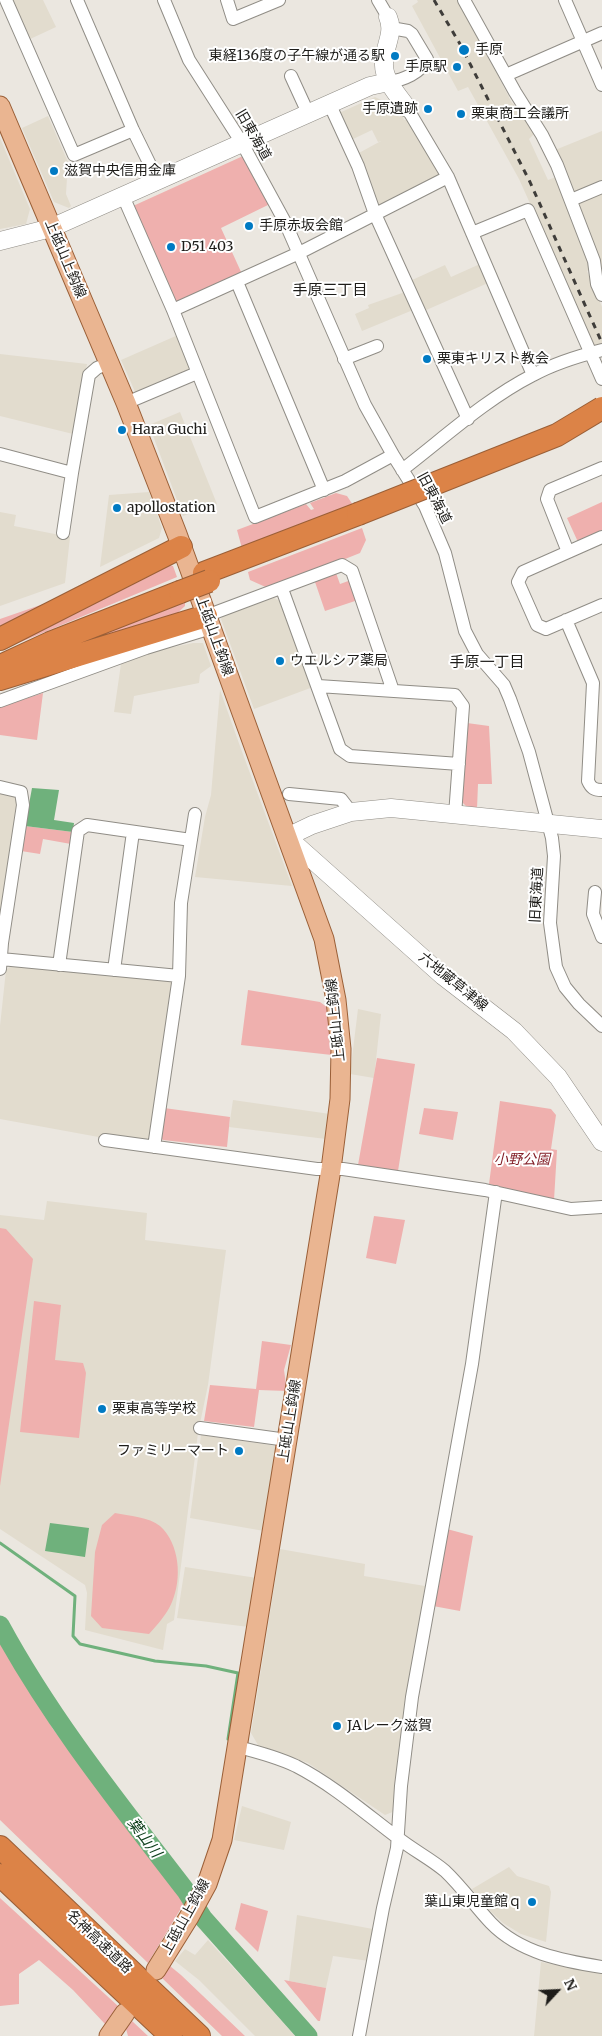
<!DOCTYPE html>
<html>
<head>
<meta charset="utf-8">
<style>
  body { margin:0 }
  #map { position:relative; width:602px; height:2036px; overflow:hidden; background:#ebe7e0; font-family:Merriweather,serif }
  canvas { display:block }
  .north { position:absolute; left:532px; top:1966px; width:50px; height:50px; -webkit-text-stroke:4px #fff; paint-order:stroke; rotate:65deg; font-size:14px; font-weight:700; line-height:20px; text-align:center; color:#1e1d1a }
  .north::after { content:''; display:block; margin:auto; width:18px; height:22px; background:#1e1d1a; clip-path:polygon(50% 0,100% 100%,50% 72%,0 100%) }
</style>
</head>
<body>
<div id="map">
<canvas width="602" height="2036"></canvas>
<div class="north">N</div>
</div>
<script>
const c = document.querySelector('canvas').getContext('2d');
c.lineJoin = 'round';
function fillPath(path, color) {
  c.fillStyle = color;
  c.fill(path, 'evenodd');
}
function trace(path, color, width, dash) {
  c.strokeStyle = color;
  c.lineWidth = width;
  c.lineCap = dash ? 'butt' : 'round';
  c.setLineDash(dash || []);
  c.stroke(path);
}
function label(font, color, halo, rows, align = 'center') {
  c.font = font + ' Merriweather,"Noto Sans JP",serif';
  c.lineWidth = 4;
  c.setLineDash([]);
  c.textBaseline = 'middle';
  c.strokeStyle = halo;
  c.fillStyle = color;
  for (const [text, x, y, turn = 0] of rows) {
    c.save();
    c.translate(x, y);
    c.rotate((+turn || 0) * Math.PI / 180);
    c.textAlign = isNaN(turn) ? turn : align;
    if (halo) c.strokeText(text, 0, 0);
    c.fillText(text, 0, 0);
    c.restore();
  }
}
fillPath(new Path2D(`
  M 10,0 L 43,0 L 56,27 L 28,40 Z
  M 417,0 L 459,0 L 512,103 L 520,109 L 534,134 L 529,139 L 548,180 L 556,177 L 591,268 L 587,271 L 602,307 L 602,346 L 594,346 L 519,179 L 468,87 L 458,91 L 412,6 L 418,2 Z
  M 375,97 L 393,106 L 399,117 L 402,115 L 404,120 L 409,120 L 440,172 L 438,177 L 381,207 L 376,205 L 357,154 L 381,141 L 378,142 L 372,130 L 351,140 L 339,113 Z
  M 48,116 L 68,162 L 66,194 L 71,206 L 69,208 L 54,202 L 22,128 Z
  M 602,131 L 602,181 L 576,192 L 572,191 L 555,150 Z
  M 0,138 L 30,209 L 26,224 L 0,229 Z
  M 602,191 L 602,282 L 578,204 L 580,200 Z
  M 480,264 L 488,283 L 424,311 L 410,281 L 445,265 L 451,277 Z
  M 405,292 L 413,310 L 362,331 L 355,314 L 369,308 L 368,305 Z
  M 178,335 L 191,369 L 189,373 L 136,394 L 121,360 Z
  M 0,354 L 87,364 L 73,434 L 0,416 Z
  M 180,412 L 217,504 L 183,516 L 149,425 Z
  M 149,492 L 162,528 L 159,538 L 100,567 L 109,495 Z
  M 0,512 L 16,515 L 14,526 L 70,537 L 65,583 L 0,606 Z
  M 274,598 L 282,602 L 313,687 L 254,709 L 221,619 L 223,616 Z
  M 193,643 L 203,643 L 211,666 L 200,674 L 199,683 L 134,696 L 131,714 L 114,712 L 121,664 L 159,650 Z
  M 220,690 L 241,749 L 292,886 L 195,877 L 205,817 L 211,795 Z
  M 0,792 L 14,794 L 18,801 L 0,936 Z
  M 12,965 L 171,977 L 174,983 L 150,1137 L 145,1141 L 104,1138 L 0,1119 L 0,1026 L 6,970 Z
  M 358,1009 L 381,1014 L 374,1078 L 350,1074 Z
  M 233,1100 L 330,1114 L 326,1139 L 229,1127 Z
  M 47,1201 L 147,1213 L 145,1240 L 226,1250 L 208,1385 L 198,1433 L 174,1620 L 167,1624 L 163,1650 L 85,1630 L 87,1593 L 85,1585 L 0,1529 L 0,1215 L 44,1220 Z
  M 201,1435 L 277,1446 L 264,1531 L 190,1518 Z
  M 280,1549 L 365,1564 L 364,1576 L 425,1586 L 407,1695 L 395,1811 L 385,1815 L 308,1763 L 258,1745 L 251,1733 Z
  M 185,1567 L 257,1578 L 249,1627 L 177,1618 Z
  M 242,1806 L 291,1822 L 284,1850 L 234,1840 Z
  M 509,1867 L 517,1876 L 549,1886 L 551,1892 L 546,1942 L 521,1934 L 503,1923 L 486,1907 L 472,1889 Z
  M 297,1915 L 373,1929 L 369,1961 L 333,1956 L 326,1988 L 289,1981 Z
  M 208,1940 L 272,2010 L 295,2036 L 255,2036 L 199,1980 L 175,1961 L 185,1949 L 195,1955 Z
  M 541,1962 L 602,1974 L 602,2036 L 534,2036 Z`), '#e2dcce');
fillPath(new Path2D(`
  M 243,156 L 270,204 L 221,228 L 242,274 L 177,303 L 174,301 L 133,206 Z
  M 336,493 L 347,496 L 355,508 L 243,552 L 237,530 L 306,504 L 311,510 L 314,509 L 310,503 Z
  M 602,502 L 602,532 L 578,542 L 567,518 Z
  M 362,528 L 366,540 L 360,553 L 270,589 L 250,580 L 248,572 Z
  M 164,564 L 173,566 L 177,577 L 16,644 Z
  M 336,573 L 340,584 L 351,580 L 358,600 L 325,611 L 315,582 Z
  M 185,598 L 185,606 L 172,618 L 51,656 Z
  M 52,601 L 0,632 L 0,619 Z
  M 43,693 L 37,740 L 0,735 L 0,707 Z
  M 467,723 L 489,726 L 492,784 L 478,784 L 477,809 L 468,808 L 461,801 Z
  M 25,826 L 73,832 L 71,844 L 43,839 L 40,854 L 21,851 Z
  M 248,990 L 320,1002 L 328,1008 L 332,1055 L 241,1045 Z
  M 377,1058 L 415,1064 L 398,1171 L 358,1165 Z
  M 500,1101 L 551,1109 L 556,1115 L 551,1149 L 557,1150 L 554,1200 L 489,1184 Z
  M 164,1108 L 230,1117 L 227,1147 L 163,1140 L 160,1137 Z
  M 424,1108 L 458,1112 L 453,1140 L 419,1134 Z
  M 374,1216 L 405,1220 L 396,1264 L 366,1258 Z
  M 0,1228 L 6,1229 L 33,1259 L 0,1486 Z
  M 34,1301 L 61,1305 L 55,1360 L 83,1363 L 86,1373 L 79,1438 L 20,1432 Z
  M 262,1341 L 291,1345 L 284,1370 L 287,1391 L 259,1390 L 254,1427 L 204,1421 L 210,1385 L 256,1389 Z
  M 115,1513 C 129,1516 149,1517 160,1526 C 180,1544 182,1579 172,1602 C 167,1614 158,1624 149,1634 L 102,1628 L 91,1616 L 95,1552 L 102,1525 Z
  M 447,1529 L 473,1536 L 460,1611 L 433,1606 Z
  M 0,1638 L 53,1729 L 186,1900 L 148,1963 L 0,1820 Z
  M 0,1898 L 118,2006 L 105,2024 L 73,1990 L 39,1960 L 19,1974 L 19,2004 L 0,2006 Z
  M 241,1903 L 268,1911 L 258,1952 L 235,1929 Z
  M 170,1966 L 181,1975 L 245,2036 L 222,2036 L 162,1978 Z
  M 284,1980 L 326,1988 L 320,2021 L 318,2021 Z
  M 132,2021 L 148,2036 L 128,2036 L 126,2029 Z`), '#efb0ae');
fillPath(new Path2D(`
  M 32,788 L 59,790 L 54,820 L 74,823 L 73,832 L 25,826 Z
  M 50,1523 L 89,1528 L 85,1557 L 45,1551 Z`), '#6fb17c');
trace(new Path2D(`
  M 0,1543 L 75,1596 L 73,1636 L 80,1644 L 155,1661 L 206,1666 L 238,1673 L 228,1739`), '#6fb17c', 3);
trace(new Path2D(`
  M 0,1625 C 52,1721 120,1805 186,1891 L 203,1918 L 308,2036`), '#6fb17c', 19);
const street = new Path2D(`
  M 6,0 L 74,155 L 133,130
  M 77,0 L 133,130 L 158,181
  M 164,0 L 189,60 L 242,143 L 285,222 L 365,405 L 393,455 L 425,506 L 445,553 L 465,631 L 477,654 L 504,685 L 510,699 L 529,752 L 552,838 L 554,856 L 550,923 L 556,967 L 565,987 L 579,1004 L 602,1026
  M 227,0 L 233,19 L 279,0
  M 378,0 L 388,17
  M 464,0 L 515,92 L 542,135 L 557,165 L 594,261 L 597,284 L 602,295
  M 565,0 L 602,85
  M 506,75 L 602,33
  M 291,76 L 308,113
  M 389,82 C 403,80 421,73 427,59 L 412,34 L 408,31 L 391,28
  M 329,103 L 358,166 L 375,214 L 468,419
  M 407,108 L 448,177 L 533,375
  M 123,196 L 173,310 L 255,517 L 345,481 L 393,455
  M 571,200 L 602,187
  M 472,233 L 528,210 L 602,379
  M 237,282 L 324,490
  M 173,310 L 299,253 L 448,177
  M 344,359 L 377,346
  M 126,403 L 197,373
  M 0,454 L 72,473 L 89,375 L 97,368 L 109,363
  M 402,470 C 445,437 486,399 533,375 C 555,363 578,356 602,350
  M 63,533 L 72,473
  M 602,537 L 523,572 L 518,582 L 537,625 L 546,629 L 602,605
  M 568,552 L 547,499 L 550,490 L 602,468
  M 282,589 L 340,749 L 350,756 L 459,764
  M 206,616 L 342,565 L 352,571 L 393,691
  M 566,620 L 593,683 L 588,781 C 591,788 594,790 602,790
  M 318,686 L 455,695 L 463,706 L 455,815
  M 0,701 L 146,648 L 211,628
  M 0,787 L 21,792 L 23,805 L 2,943 L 0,969
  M 289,794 L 341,799 L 351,812
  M 595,892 L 593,914 L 602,937
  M 1,959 L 179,976
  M 59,965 L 78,831 L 87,825 L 191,840
  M 114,970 L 133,832
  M 105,1140 L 317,1169 L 343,1169 L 485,1190 L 571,1209 L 602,1207
  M 154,1147 L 179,976 L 181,903 L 195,814
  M 200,1428 L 287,1440
  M 238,1747 C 258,1752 277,1757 296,1766 C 333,1785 366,1814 398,1838 C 413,1850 431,1859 445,1871 C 462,1887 475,1906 491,1923 C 520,1953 563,1961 602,1967
  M 359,2036 L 383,1908 L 397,1848 L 401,1786 L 412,1697 L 472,1364 L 496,1192`);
const secondary = new Path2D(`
  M 388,17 C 395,33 384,46 384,63 C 383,80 398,95 407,108
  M 0,241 L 51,228 L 370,86 L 389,82
  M 602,829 L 391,808 L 351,812 L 312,825 L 287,837 L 443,976 L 514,1031 L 558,1077 L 602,1142`);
const primary = new Path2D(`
  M 0,106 L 126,403 L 177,534 L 324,939 L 336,1000 L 341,1049 L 340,1099 L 331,1169 L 222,1840 L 207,1884 L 189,1917 L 156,1970
  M 109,2036 L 125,2013`);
const highway = new Path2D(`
  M 204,573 L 358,514
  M 0,639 L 181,547
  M 5,664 L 50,643 L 180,592
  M 0,679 L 206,616
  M 0,1847 L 199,2036
  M 0,1875 L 171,2036`);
trace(street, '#908d86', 14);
trace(secondary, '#908d86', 19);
trace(primary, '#9a5f37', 21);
trace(highway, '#9a5f37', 24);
trace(street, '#fff', 12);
trace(secondary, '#fff', 18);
trace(primary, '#eab591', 19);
trace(highway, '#dc8347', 22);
trace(new Path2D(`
  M 434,0 L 460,44 L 530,182 L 602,343`), '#3f3d3a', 3, [6, 6]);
const highwayBridge = new Path2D(`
  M 358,514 L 557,435 L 602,408
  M 180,592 L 209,581`);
trace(highwayBridge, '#9a5f37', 24, []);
trace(highwayBridge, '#dc8347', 22);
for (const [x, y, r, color] of [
  [464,50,6,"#007ac3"],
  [395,56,5,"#007ac3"],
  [457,67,5,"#007ac3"],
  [428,109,5,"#007ac3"],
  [461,114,5,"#007ac3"],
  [54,171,5,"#007ac3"],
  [249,226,5,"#007ac3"],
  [171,247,5,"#007ac3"],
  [427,359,5,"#007ac3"],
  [122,430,5,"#007ac3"],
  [117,508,5,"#007ac3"],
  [280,661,5,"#007ac3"],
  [102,1409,5,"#007ac3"],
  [239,1451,5,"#007ac3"],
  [337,1726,5,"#007ac3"],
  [532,1902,5,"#007ac3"]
]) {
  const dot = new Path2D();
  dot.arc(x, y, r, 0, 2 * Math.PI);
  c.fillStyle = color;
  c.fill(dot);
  trace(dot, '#fff', 2);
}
label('14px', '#1e1d1a', '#fff', [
  ["手原",475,50],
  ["東経136度の子午線が通る駅",385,56,"right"],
  ["手原駅",447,67,"right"],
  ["手原遺跡",418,109,"right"],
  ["栗東商工会議所",471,114],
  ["滋賀中央信用金庫",64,171],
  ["手原赤坂会館",259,226],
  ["D51 403",181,247],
  ["栗東キリスト教会",437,359],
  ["Hara Guchi",132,430],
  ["apollostation",127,508],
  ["ウエルシア薬局",290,661],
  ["栗東高等学校",112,1409],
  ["ファミリーマート",229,1451,"right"],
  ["JAレーク滋賀",347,1726],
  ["葉山東児童館ｑ",522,1902,"right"]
], 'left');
label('14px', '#1e1d1a', '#fff', [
  ["旧東海道",253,135,60],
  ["上砥山上鈎線",65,259,67],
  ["旧東海道",434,498,62],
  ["上砥山上鈎線",214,636,70],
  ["旧東海道",537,895,-87],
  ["六地蔵草津線",453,982,39],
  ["上砥山上鈎線",336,1020,-96],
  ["上砥山上鈎線",290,1421,-81],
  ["上砥山上鈎線",186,1917,-61],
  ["名神高速道路",99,1942,44]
]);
label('italic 14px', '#842129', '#fff', [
  ["小野公園",522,1160]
]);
label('15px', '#1e1d1a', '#fff', [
  ["手原三丁目",330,291],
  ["手原一丁目",487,663]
]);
label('italic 15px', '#0f401d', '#fff', [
  ["葉山川",144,1838,53]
]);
</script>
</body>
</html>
